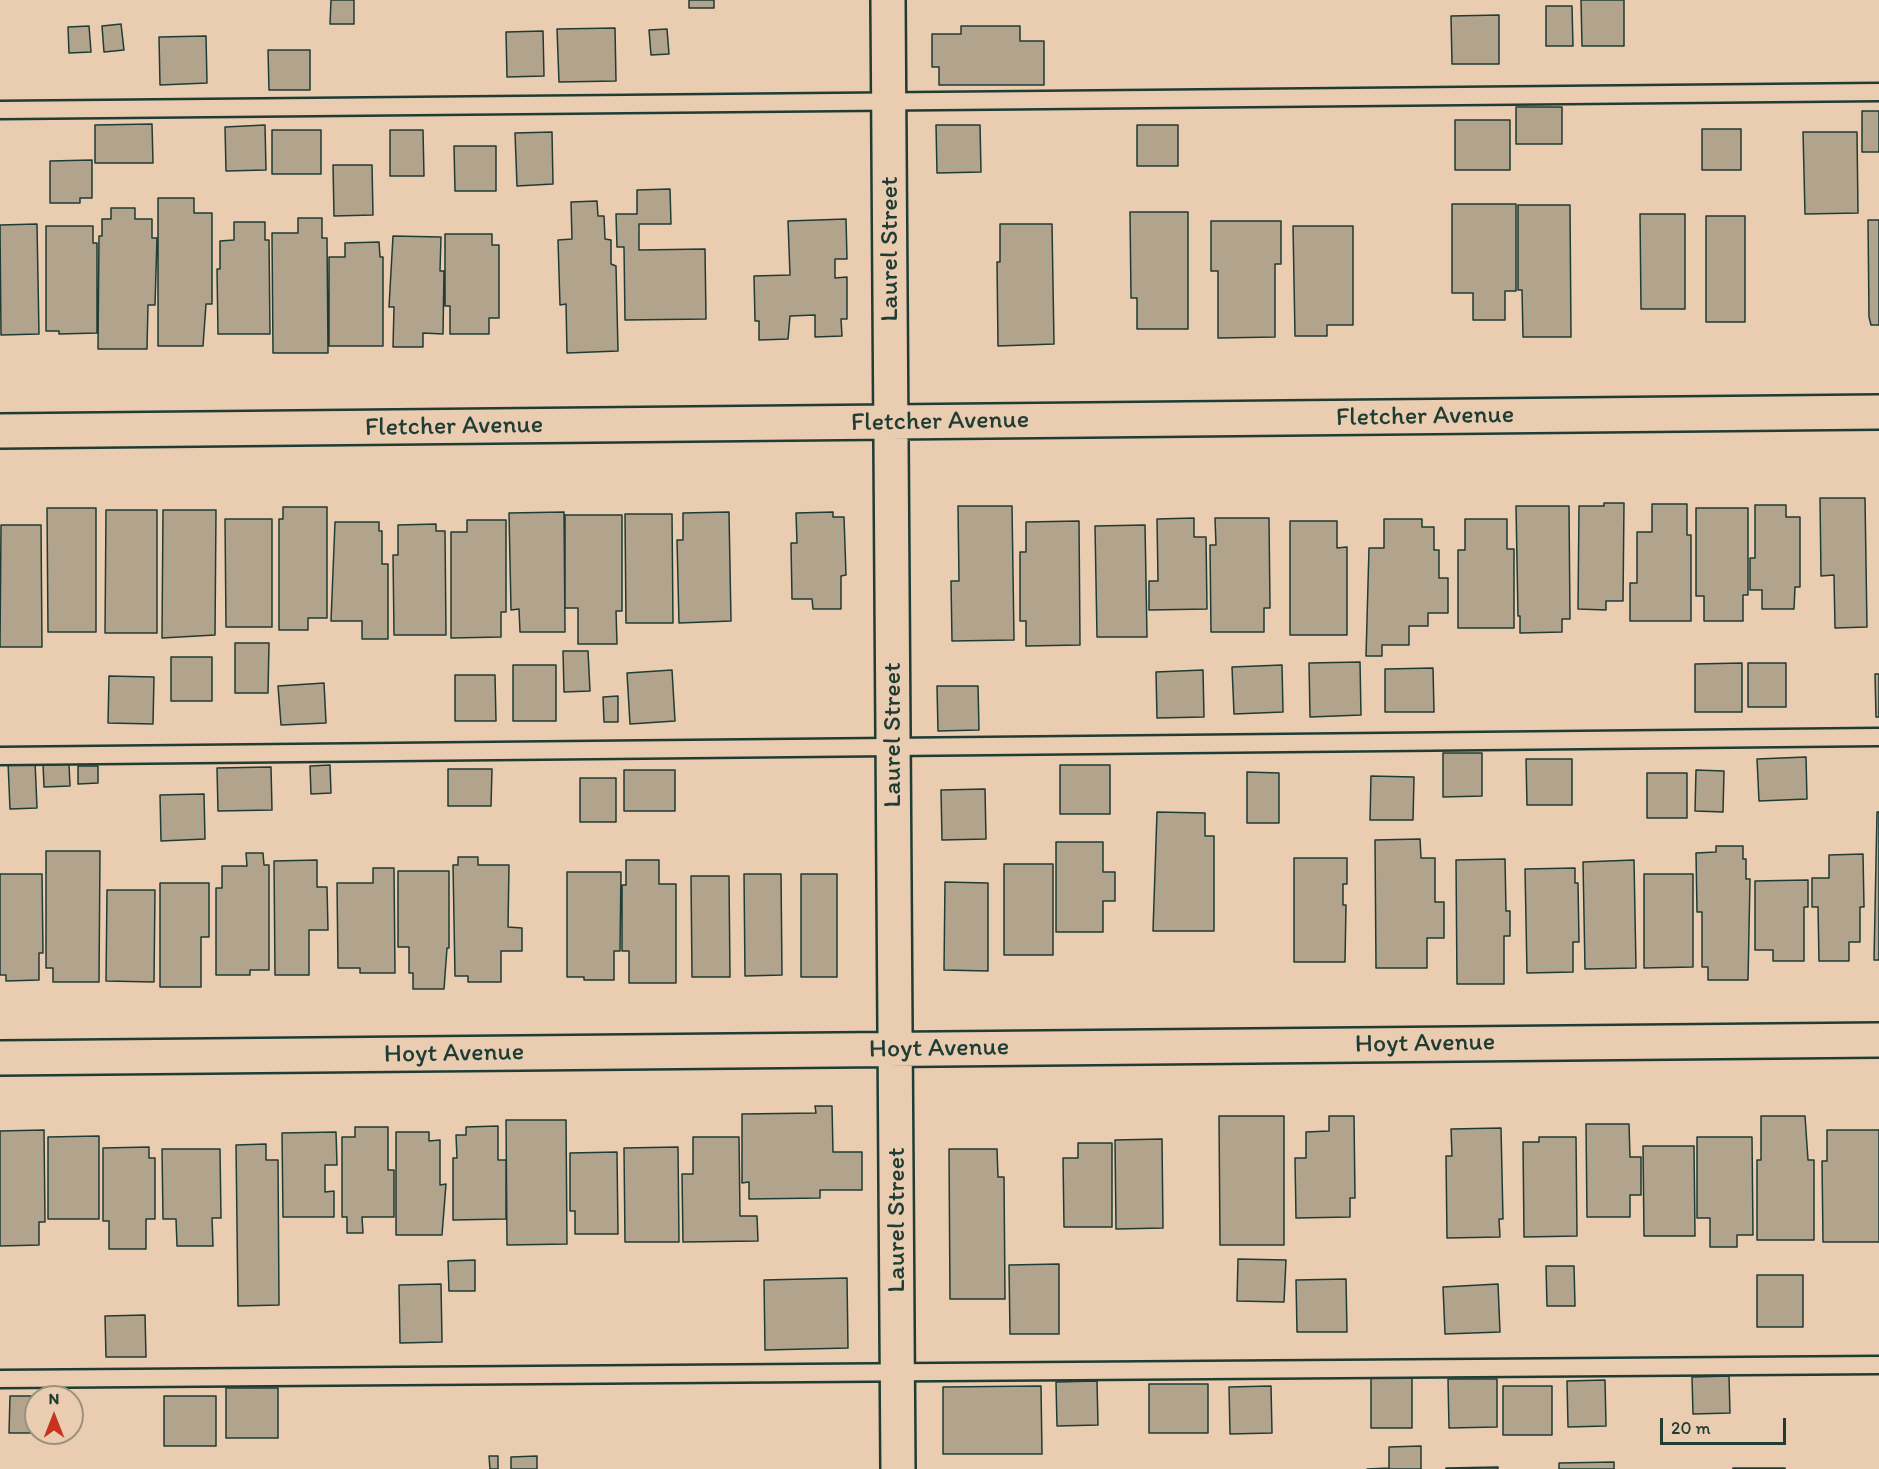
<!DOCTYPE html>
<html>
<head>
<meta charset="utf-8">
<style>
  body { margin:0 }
  #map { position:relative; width:1879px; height:1469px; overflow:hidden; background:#eaccb0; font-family:Itim,sans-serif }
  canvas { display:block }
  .north { position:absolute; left:24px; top:1385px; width:60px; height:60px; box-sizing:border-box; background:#eaccb0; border:2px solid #99937e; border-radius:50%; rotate:0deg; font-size:16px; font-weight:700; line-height:24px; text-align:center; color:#1f3d34 }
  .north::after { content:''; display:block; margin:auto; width:21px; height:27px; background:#c8321e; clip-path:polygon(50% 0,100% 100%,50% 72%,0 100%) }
  .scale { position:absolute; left:1660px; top:1418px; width:126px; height:27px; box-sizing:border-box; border:3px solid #1f3d34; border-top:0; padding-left:8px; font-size:18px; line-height:21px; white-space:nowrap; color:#1f3d34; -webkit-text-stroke:4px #eaccb0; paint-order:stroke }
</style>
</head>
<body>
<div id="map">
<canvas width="1879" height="1469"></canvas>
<div class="north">N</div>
<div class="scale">20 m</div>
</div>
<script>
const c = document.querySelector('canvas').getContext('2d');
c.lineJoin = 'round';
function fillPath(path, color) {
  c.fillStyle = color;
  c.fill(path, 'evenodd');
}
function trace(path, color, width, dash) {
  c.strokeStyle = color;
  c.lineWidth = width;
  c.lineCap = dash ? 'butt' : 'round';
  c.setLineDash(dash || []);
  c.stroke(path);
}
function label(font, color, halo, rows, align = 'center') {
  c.font = font + ' Itim,sans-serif';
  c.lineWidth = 4.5;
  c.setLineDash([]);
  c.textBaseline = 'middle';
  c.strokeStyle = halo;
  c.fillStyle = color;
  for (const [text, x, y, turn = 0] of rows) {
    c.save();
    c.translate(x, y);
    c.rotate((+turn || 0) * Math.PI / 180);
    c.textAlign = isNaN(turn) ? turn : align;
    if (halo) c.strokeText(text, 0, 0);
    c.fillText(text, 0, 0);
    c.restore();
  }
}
const building = new Path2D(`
  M 331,0 L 354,0 L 354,24 L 330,24 Z
  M 689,0 L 714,0 L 714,8 L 689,8 Z
  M 1581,0 L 1624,0 L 1624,46 L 1582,46 Z
  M 1546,6 L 1572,6 L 1573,46 L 1546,46 Z
  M 1499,15 L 1499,64 L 1452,64 L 1451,16 Z
  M 121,24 L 124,50 L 104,52 L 102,26 Z
  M 89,26 L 91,52 L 69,53 L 68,27 Z
  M 961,26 L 1020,26 L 1020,41 L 1044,41 L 1044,85 L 939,85 L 939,67 L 932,67 L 932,34 L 961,34 Z
  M 615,28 L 616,81 L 559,82 L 557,29 Z
  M 667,29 L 669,54 L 651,55 L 649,30 Z
  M 543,31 L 544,76 L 507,77 L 506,32 Z
  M 206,36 L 207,83 L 160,85 L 159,37 Z
  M 268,50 L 310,50 L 310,90 L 269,90 Z
  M 1516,107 L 1562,107 L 1562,144 L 1516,144 Z
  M 1862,111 L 1879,111 L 1879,152 L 1862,152 Z
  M 1455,120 L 1510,120 L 1510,170 L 1455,170 Z
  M 152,124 L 153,163 L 95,163 L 95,125 Z
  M 265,125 L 266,170 L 226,171 L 225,127 Z
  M 936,125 L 980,125 L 981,172 L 937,173 Z
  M 1137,125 L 1178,125 L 1178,166 L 1137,166 Z
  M 1702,129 L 1741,129 L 1741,170 L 1702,170 Z
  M 272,130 L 321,130 L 321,174 L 272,174 Z
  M 390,130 L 423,130 L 424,176 L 390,176 Z
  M 552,132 L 553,184 L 517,186 L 515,133 Z
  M 1803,132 L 1857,132 L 1858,213 L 1805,214 Z
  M 454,146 L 496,146 L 496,191 L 455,191 Z
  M 92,160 L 92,198 L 80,198 L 80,203 L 50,203 L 50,161 Z
  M 333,165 L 372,165 L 373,215 L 334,216 Z
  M 670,189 L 671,224 L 639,224 L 639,250 L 705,249 L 706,319 L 625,320 L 624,247 L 617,247 L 616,214 L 637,214 L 637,190 Z
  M 158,198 L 194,198 L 194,213 L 212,213 L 212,304 L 206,304 L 203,346 L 158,346 Z
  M 597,201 L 598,216 L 604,216 L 605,239 L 611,240 L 611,264 L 616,266 L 618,351 L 567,353 L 566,304 L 560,305 L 558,240 L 572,239 L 571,202 Z
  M 1452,204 L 1516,204 L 1516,291 L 1505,291 L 1505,320 L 1473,320 L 1473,293 L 1452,293 Z
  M 1518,205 L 1570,205 L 1571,337 L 1523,337 L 1522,290 L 1518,290 Z
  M 111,208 L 135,208 L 135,219 L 152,219 L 152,238 L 157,238 L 155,305 L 148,305 L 147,349 L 98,349 L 99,236 L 102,236 L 102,219 L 111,219 Z
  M 1130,212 L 1188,212 L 1188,329 L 1137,329 L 1137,298 L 1131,298 Z
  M 1640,214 L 1685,214 L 1685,309 L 1641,309 Z
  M 1706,216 L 1745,216 L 1745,322 L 1706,322 Z
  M 298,218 L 322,218 L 322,238 L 327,238 L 328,353 L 273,353 L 272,233 L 298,233 Z
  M 846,219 L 847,259 L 835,259 L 835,278 L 847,277 L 847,319 L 841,319 L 842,336 L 815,337 L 815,315 L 790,316 L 788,339 L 759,340 L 759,321 L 755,321 L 754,276 L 790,275 L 788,221 Z
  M 1868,220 L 1879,220 L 1879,325 L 1871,325 L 1869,317 Z
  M 1211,221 L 1281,221 L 1281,264 L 1275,264 L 1275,337 L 1218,338 L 1218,271 L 1211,271 Z
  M 234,222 L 265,222 L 265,240 L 269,240 L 270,334 L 218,334 L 217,269 L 220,269 L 220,241 L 234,240 Z
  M 37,224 L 39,334 L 1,335 L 0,225 Z
  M 1000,224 L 1052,224 L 1054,344 L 998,346 L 997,262 L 1000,262 Z
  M 46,226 L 93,226 L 93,243 L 97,243 L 97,333 L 59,334 L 59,331 L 46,331 Z
  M 1293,226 L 1353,226 L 1353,325 L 1327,325 L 1327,336 L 1295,336 Z
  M 445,234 L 492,234 L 492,245 L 499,245 L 499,318 L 489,318 L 489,334 L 450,334 L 450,306 L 445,306 Z
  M 393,236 L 441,237 L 440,271 L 444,271 L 443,334 L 423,333 L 423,347 L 393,347 L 394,307 L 389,307 Z
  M 379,242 L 380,257 L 383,257 L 383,346 L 329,346 L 329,257 L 345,257 L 345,243 Z
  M 1820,498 L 1865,498 L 1867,627 L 1835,628 L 1834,575 L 1821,576 Z
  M 1604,503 L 1624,503 L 1623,601 L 1606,601 L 1606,610 L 1578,609 L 1579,506 L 1604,506 Z
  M 1652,504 L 1687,504 L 1687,535 L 1691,535 L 1691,621 L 1630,621 L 1630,583 L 1637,583 L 1637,532 L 1652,532 Z
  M 1755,505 L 1786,505 L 1786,517 L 1800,517 L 1800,587 L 1795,587 L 1794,609 L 1762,609 L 1762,590 L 1750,590 L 1750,558 L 1755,558 Z
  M 958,506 L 1012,506 L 1014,640 L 952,641 L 951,581 L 959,581 Z
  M 1516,506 L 1569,506 L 1570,619 L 1562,619 L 1562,632 L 1520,633 L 1520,616 L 1518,616 Z
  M 283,507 L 327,507 L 327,618 L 308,618 L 308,630 L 279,630 L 279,519 L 283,519 Z
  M 47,508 L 96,508 L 96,632 L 48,632 Z
  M 1696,508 L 1748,508 L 1748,595 L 1743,595 L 1743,621 L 1704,621 L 1704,596 L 1696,596 Z
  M 106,510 L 157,510 L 157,633 L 105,633 Z
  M 163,510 L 216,510 L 215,635 L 162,638 Z
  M 564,512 L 565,632 L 520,632 L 519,609 L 511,610 L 509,513 Z
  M 729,512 L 731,621 L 679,623 L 677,540 L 683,540 L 683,513 Z
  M 833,512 L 833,517 L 844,517 L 846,575 L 841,576 L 841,609 L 813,609 L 812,599 L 792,599 L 791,543 L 797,543 L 796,513 Z
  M 625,514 L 672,514 L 673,623 L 626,623 Z
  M 565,515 L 622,515 L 622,611 L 616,611 L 617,644 L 578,644 L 578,608 L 565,608 Z
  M 1194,518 L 1194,537 L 1206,537 L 1207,609 L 1149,610 L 1149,581 L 1158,581 L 1157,519 Z
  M 1215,518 L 1269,518 L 1270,608 L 1264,608 L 1264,632 L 1211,632 L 1210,545 L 1216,545 Z
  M 225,519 L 272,519 L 272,627 L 226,627 Z
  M 1384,519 L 1422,519 L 1422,527 L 1434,527 L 1434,550 L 1439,550 L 1439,578 L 1448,578 L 1448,613 L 1428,613 L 1428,626 L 1409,626 L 1409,645 L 1382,645 L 1382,656 L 1366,656 L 1369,548 L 1384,548 Z
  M 1465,519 L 1507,519 L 1507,549 L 1514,549 L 1514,628 L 1458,628 L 1458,550 L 1465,550 Z
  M 467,520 L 506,520 L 506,612 L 501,612 L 501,637 L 451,638 L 451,532 L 467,532 Z
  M 1079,521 L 1080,645 L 1026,646 L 1026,621 L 1020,621 L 1020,552 L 1026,552 L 1026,522 Z
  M 1290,521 L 1337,521 L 1337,548 L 1347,547 L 1347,635 L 1290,635 Z
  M 335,522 L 379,522 L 379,531 L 382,531 L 382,564 L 388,564 L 388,639 L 362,639 L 362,621 L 331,621 Z
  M 436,524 L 436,531 L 445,531 L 446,635 L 394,635 L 393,555 L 398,555 L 398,525 Z
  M 1,525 L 41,525 L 42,647 L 0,647 Z
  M 1145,525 L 1147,637 L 1097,637 L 1095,526 Z
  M 235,643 L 269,643 L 268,693 L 235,693 Z
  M 563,651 L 588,651 L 590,691 L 564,692 Z
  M 171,657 L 212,657 L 212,701 L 171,701 Z
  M 1360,662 L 1361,715 L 1310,717 L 1309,663 Z
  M 1742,663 L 1742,712 L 1695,712 L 1695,664 Z
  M 1748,663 L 1786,663 L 1786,707 L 1748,707 Z
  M 513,665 L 556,665 L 556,721 L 513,721 Z
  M 1282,665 L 1283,712 L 1234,714 L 1232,667 Z
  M 1433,668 L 1434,712 L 1385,712 L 1385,669 Z
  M 672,670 L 675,721 L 630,724 L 627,673 Z
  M 1203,670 L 1204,717 L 1157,718 L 1156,672 Z
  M 1875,674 L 1879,674 L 1879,717 L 1876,717 Z
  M 455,675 L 495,675 L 496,721 L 455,721 Z
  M 109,676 L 154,677 L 153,724 L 108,723 Z
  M 324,683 L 326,723 L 281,725 L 278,686 Z
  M 937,686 L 978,686 L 979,730 L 938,731 Z
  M 618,696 L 618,722 L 604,722 L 603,697 Z
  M 1443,753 L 1482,753 L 1482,796 L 1443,797 Z
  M 1806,757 L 1807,799 L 1759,801 L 1757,759 Z
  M 1526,759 L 1572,759 L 1572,805 L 1527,805 Z
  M 35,761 L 37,808 L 10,809 L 8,762 Z
  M 43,764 L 69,764 L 70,786 L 44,787 Z
  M 330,765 L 331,793 L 311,794 L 310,766 Z
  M 1060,765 L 1110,765 L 1110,814 L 1060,814 Z
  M 78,766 L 98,766 L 98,783 L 78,784 Z
  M 271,767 L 272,810 L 218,811 L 217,768 Z
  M 448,769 L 492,769 L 491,806 L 448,806 Z
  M 624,770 L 675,770 L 675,811 L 624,811 Z
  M 1696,770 L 1724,771 L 1723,812 L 1695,811 Z
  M 1247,772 L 1279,773 L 1279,823 L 1247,823 Z
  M 1647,773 L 1687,773 L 1687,818 L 1647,818 Z
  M 1371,776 L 1414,777 L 1413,820 L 1370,820 Z
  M 580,778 L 616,778 L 616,822 L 580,822 Z
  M 985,789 L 986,839 L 942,840 L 941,790 Z
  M 204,794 L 205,839 L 161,841 L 160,795 Z
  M 1157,812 L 1205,813 L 1205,836 L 1214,836 L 1214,931 L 1153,931 Z
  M 1877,812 L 1879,812 L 1879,960 L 1874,960 Z
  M 1420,839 L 1421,858 L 1435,858 L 1435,902 L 1444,902 L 1444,938 L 1427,938 L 1427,968 L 1376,968 L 1375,840 Z
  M 1056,842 L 1103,842 L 1103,872 L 1115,872 L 1115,901 L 1103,901 L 1103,932 L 1056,932 Z
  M 1716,846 L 1743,846 L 1743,859 L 1746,859 L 1746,879 L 1750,879 L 1748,980 L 1708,980 L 1708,967 L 1702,967 L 1702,912 L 1697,912 L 1696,853 L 1716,852 Z
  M 46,851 L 100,851 L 99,982 L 53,982 L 53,968 L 46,968 Z
  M 246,853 L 263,853 L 264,865 L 269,865 L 269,970 L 250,970 L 250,975 L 216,975 L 216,888 L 222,888 L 222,866 L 247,866 Z
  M 1863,854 L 1864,907 L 1860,907 L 1860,942 L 1849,942 L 1849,961 L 1819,961 L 1818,907 L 1812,907 L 1812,878 L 1829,878 L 1829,855 Z
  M 458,857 L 478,857 L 478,865 L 509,865 L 508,927 L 522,928 L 522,951 L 501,951 L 501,982 L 468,982 L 468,976 L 455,976 L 453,865 L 458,865 Z
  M 1294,858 L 1347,858 L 1347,884 L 1343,884 L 1343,905 L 1346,905 L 1345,962 L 1294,962 Z
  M 1505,859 L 1506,911 L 1510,911 L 1510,936 L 1504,936 L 1504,984 L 1457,984 L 1456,860 Z
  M 317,860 L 317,887 L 327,887 L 328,930 L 309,930 L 309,975 L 275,975 L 274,861 Z
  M 626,860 L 659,860 L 659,884 L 676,884 L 676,983 L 629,983 L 629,951 L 622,951 L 622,885 L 626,885 Z
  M 1634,860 L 1636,968 L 1585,969 L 1583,862 Z
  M 1004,864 L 1053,864 L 1053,955 L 1004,955 Z
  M 373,868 L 394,868 L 395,973 L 360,973 L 360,968 L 338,968 L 337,883 L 373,883 Z
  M 1575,868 L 1575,883 L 1578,883 L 1579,942 L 1573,942 L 1573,972 L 1527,973 L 1525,869 Z
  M 398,871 L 449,871 L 449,948 L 447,948 L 444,989 L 413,989 L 413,973 L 409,973 L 409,947 L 398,947 Z
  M 567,872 L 621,872 L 620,951 L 614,951 L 614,980 L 584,980 L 584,977 L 567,977 Z
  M 0,874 L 42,874 L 43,953 L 39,953 L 39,980 L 6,981 L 6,975 L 0,975 Z
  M 744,874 L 781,874 L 782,975 L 745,976 Z
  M 801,874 L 837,874 L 837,977 L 801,977 Z
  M 1644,874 L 1693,874 L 1693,967 L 1644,968 Z
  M 691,876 L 729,876 L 730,977 L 692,977 Z
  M 1808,880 L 1808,907 L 1804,907 L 1804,961 L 1773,961 L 1773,950 L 1755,950 L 1755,881 Z
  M 945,882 L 988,883 L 988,971 L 944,970 Z
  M 160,883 L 209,883 L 209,937 L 201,937 L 201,987 L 160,987 Z
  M 107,890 L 155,890 L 154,982 L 106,981 Z
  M 815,1106 L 832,1106 L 833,1152 L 862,1152 L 862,1190 L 820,1190 L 820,1198 L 749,1199 L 749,1182 L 742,1183 L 742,1114 L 816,1113 Z
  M 1219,1116 L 1284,1116 L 1284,1245 L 1220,1245 Z
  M 1329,1116 L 1354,1116 L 1355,1198 L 1350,1198 L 1350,1217 L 1296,1218 L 1295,1158 L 1306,1158 L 1306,1132 L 1329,1131 Z
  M 1761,1116 L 1805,1116 L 1808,1160 L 1814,1160 L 1814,1240 L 1757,1240 L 1757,1160 L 1761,1160 Z
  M 506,1120 L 566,1120 L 567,1244 L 507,1245 Z
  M 1586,1124 L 1629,1124 L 1630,1157 L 1641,1157 L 1641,1195 L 1630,1195 L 1630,1217 L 1587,1217 Z
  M 498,1126 L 498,1160 L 506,1160 L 506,1219 L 453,1220 L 453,1158 L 457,1158 L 456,1135 L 466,1135 L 466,1127 Z
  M 355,1127 L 388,1127 L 388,1170 L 394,1170 L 394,1217 L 362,1217 L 363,1233 L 347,1233 L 347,1217 L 342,1217 L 342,1137 L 355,1137 Z
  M 1501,1128 L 1503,1219 L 1499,1219 L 1500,1237 L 1447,1238 L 1446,1156 L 1452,1156 L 1451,1129 Z
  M 44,1130 L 45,1222 L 39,1222 L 39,1245 L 0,1246 L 0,1131 Z
  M 1827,1130 L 1879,1130 L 1879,1242 L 1823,1242 L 1822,1161 L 1827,1161 Z
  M 336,1132 L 337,1165 L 325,1165 L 325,1192 L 334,1191 L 334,1217 L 283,1217 L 282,1133 Z
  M 396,1132 L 429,1132 L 429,1141 L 440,1140 L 440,1185 L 446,1184 L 442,1235 L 396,1235 Z
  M 99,1136 L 99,1219 L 48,1219 L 48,1137 Z
  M 693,1137 L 739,1137 L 740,1216 L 757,1216 L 758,1241 L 683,1242 L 682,1174 L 693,1174 Z
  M 1539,1137 L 1576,1137 L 1577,1236 L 1524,1237 L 1523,1142 L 1539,1142 Z
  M 1697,1137 L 1752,1137 L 1753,1235 L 1737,1235 L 1737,1247 L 1710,1247 L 1710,1218 L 1697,1218 Z
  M 1162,1139 L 1163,1228 L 1116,1229 L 1115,1140 Z
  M 1078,1143 L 1112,1143 L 1112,1227 L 1064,1227 L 1063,1158 L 1078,1158 Z
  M 266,1144 L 266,1160 L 278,1160 L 279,1305 L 238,1306 L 236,1145 Z
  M 1643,1146 L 1694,1146 L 1695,1236 L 1644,1236 Z
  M 149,1147 L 149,1158 L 155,1158 L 155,1219 L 146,1219 L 146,1249 L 109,1249 L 109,1221 L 103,1221 L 103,1148 Z
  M 678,1147 L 679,1242 L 625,1242 L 624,1148 Z
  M 162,1149 L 220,1149 L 221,1218 L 212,1218 L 213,1246 L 177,1246 L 176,1219 L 163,1219 Z
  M 949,1149 L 997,1149 L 998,1177 L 1004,1177 L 1005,1299 L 950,1299 Z
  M 617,1152 L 618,1234 L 575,1234 L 575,1211 L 570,1211 L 570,1153 Z
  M 1238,1259 L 1286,1260 L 1284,1302 L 1237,1301 Z
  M 475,1260 L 475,1291 L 449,1291 L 448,1261 Z
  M 1059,1264 L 1059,1334 L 1010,1334 L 1009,1265 Z
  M 1546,1266 L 1574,1266 L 1575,1306 L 1547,1306 Z
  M 1757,1275 L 1803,1275 L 1803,1327 L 1757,1327 Z
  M 847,1278 L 848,1348 L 765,1350 L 764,1280 Z
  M 1346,1279 L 1347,1332 L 1297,1332 L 1296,1280 Z
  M 441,1284 L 442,1342 L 400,1343 L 399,1285 Z
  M 1498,1284 L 1500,1332 L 1445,1334 L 1443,1287 Z
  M 145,1315 L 146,1357 L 106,1357 L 105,1316 Z
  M 1729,1376 L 1730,1413 L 1693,1414 L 1692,1377 Z
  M 1371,1378 L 1412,1378 L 1412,1428 L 1371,1428 Z
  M 1448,1379 L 1497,1379 L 1497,1427 L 1449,1428 Z
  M 1605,1380 L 1606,1426 L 1568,1427 L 1567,1381 Z
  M 1097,1381 L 1098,1425 L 1057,1426 L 1056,1382 Z
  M 1149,1384 L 1208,1384 L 1208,1433 L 1149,1433 Z
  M 1041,1386 L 1042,1454 L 943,1454 L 943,1387 Z
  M 1271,1386 L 1272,1433 L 1230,1434 L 1229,1387 Z
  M 1503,1386 L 1552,1386 L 1552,1435 L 1503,1435 Z
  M 226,1388 L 278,1388 L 278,1438 L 226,1438 Z
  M 10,1396 L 42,1396 L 36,1397 L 36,1433 L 42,1433 L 9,1433 Z
  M 164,1396 L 216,1396 L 216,1446 L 164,1446 Z
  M 1421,1446 L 1421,1469 L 1367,1469 L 1389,1468 L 1389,1447 Z
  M 489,1456 L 498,1456 L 498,1469 L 490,1469 Z
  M 537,1456 L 537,1469 L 511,1469 L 511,1457 Z
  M 1614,1462 L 1614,1469 L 1559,1469 L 1559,1463 Z
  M 1498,1467 L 1498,1469 L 1446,1469 L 1446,1468 Z
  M 1733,1468 L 1785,1468 L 1785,1469 L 1733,1469 Z`);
fillPath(building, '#b2a38d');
trace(building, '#1f3d34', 1.5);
const service = new Path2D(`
  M 0,110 L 1879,92
  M 0,756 L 1879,737
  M 0,1379 L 1879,1365`);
const minor = new Path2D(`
  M 888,0 L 898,1469
  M 0,431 L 1879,412
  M 0,1058 L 1879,1040`);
trace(service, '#1f3d34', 21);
trace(minor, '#1f3d34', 38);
trace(service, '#eaccb0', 16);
trace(minor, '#eaccb0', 33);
label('26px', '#1f3d34', '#eaccb0', [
  ["Laurel Street",890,249,-90],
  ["Fletcher Avenue",1425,417,-1],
  ["Fletcher Avenue",940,422,-1],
  ["Fletcher Avenue",454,427,-1],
  ["Laurel Street",893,735,-90],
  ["Hoyt Avenue",1425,1044,-1],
  ["Hoyt Avenue",939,1049,-1],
  ["Hoyt Avenue",454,1054,-1],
  ["Laurel Street",897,1220,-90]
]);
</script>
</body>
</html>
